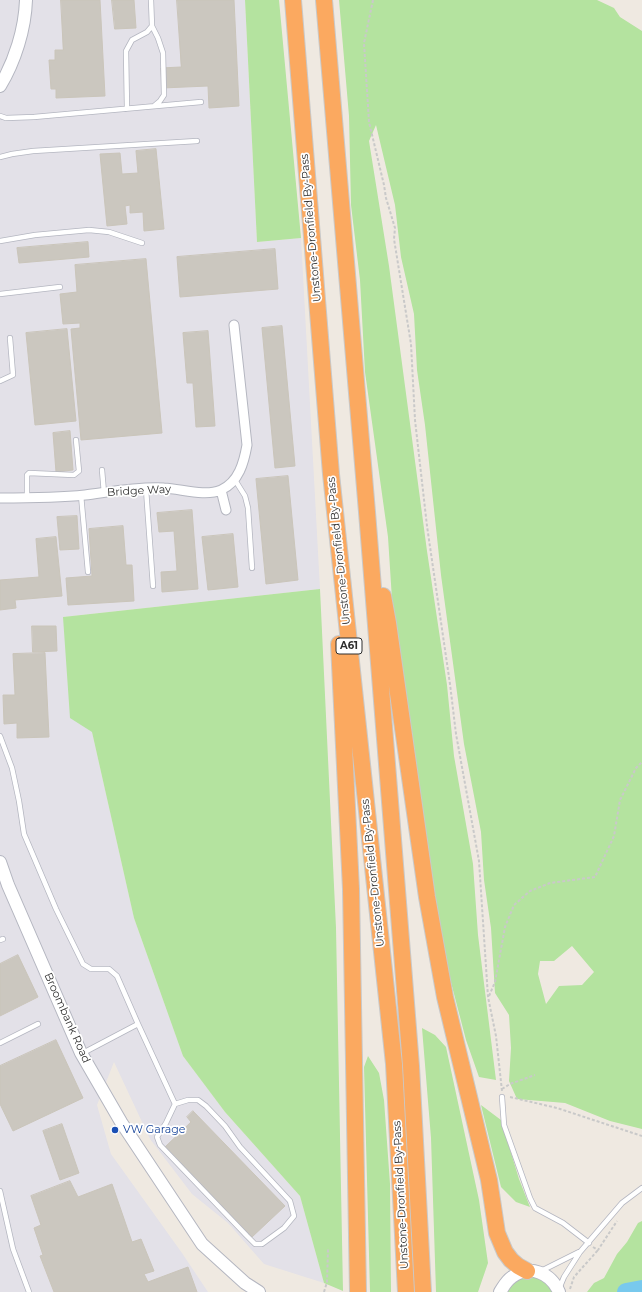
<!DOCTYPE html>
<html>
<head>
<meta charset="utf-8">
<style>
  body { margin:0 }
  canvas { display:block; background:#efe9e1 }
</style>
</head>
<body>
<canvas width="642" height="1292"></canvas>
<script>
const c = document.querySelector('canvas').getContext('2d');
c.lineJoin = 'round';
function fillPath(path, color) {
  c.fillStyle = color;
  c.fill(path, 'evenodd');
}
function trace(path, color, width, dash) {
  c.strokeStyle = color;
  c.lineWidth = width;
  c.lineCap = dash ? 'butt' : 'round';
  c.setLineDash(dash || []);
  c.stroke(path);
}
function label(font, color, halo, rows, align = 'center') {
  c.font = font + ' Montserrat,sans-serif';
  c.lineWidth = 3.5;
  c.setLineDash([]);
  c.textBaseline = 'middle';
  c.strokeStyle = halo;
  c.fillStyle = color;
  for (const [text, x, y, turn = 0] of rows) {
    c.save();
    c.translate(x, y);
    c.rotate((+turn || 0) * Math.PI / 180);
    c.textAlign = isNaN(turn) ? turn : align;
    if (halo) c.strokeText(text, 0, 0);
    c.fillText(text, 0, 0);
    c.restore();
  }
}
fillPath(new Path2D(`
  M 0,0 L 245,0 L 257,242 L 301,238 L 320,589 L 63,617 L 92,732 L 134,918 L 183,1056 L 225,1112 L 300,1196 L 324,1283 L 264,1264 L 228,1223 L 192,1194 L 150,1139 L 114,1062 L 97,1105 L 111,1154 L 182,1253 L 208,1292 L 0,1292 Z`), '#e3e1e8');
fillPath(new Path2D(`
  M 245,0 L 279,0 L 301,238 L 257,242 Z
  M 339,0 L 597,0 L 614,8 L 620,17 L 642,31 L 642,1129 L 610,1121 L 565,1103 L 517,1099 L 509,1081 L 511,1048 L 509,1015 L 495,993 L 491,928 L 484,880 L 481,832 L 464,744 L 441,575 L 425,425 L 417,370 L 414,314 L 401,257 L 395,205 L 376,125 L 369,141 L 389,266 L 427,551 L 447,685 L 454,756 L 473,864 L 478,935 L 496,1080 L 479,1077 L 466,1040 L 447,967 L 431,873 L 411,725 L 393,615 L 388,537 L 365,372 L 360,280 L 351,205 L 349,116 ZM 572,946 L 594,972 L 582,985 L 559,986 L 546,1004 L 538,974 L 540,961 L 554,961 Z
  M 320,589 L 336,928 L 343,1291 L 324,1283 L 300,1196 L 225,1112 L 183,1056 L 134,918 L 92,732 L 70,718 L 63,617 Z
  M 422,1028 L 435,1035 L 446,1047 L 479,1200 L 488,1263 L 478,1292 L 436,1292 L 431,1138 Z
  M 368,1056 L 379,1073 L 384,1100 L 390,1184 L 391,1292 L 370,1292 L 364,1067 Z
  M 481,1105 L 501,1120 L 519,1179 L 530,1207 L 516,1202 L 501,1187 Z
  M 642,1221 L 642,1292 L 587,1292 L 594,1283 L 604,1278 L 617,1254 L 627,1242 L 638,1223 Z
  M 531,1276 C 542,1278 548,1283 554,1292 L 506,1292 C 513,1281 517,1278 531,1276 Z`), '#b4e39f');
trace(new Path2D(`
  M 626,1292 L 642,1289`), '#78c9ed', 18);
const building = new Path2D(`
  M 61,0 L 100,0 L 105,96 L 56,98 L 56,89 L 51,89 L 49,60 L 55,60 L 55,50 L 63,50 Z
  M 112,0 L 134,0 L 136,28 L 115,29 Z
  M 177,0 L 234,0 L 239,106 L 209,108 L 208,86 L 162,88 L 161,68 L 181,67 Z
  M 156,149 L 164,229 L 144,231 L 143,212 L 130,213 L 130,205 L 125,206 L 127,224 L 107,226 L 100,154 L 120,153 L 122,174 L 138,173 L 136,151 Z
  M 88,242 L 89,257 L 19,263 L 17,248 Z
  M 275,249 L 278,289 L 180,297 L 177,257 Z
  M 146,259 L 162,433 L 81,440 L 71,329 L 80,328 L 80,323 L 63,324 L 60,294 L 77,292 L 75,265 Z
  M 282,326 L 295,466 L 275,468 L 262,328 Z
  M 67,329 L 76,421 L 35,425 L 26,333 Z
  M 208,331 L 215,426 L 196,427 L 193,383 L 187,383 L 183,333 Z
  M 70,431 L 73,470 L 56,472 L 53,433 Z
  M 288,476 L 298,580 L 266,584 L 256,479 Z
  M 192,510 L 198,589 L 162,592 L 161,572 L 177,571 L 174,531 L 159,532 L 157,513 Z
  M 77,516 L 79,549 L 60,550 L 57,517 Z
  M 123,526 L 126,565 L 132,565 L 134,601 L 68,605 L 66,578 L 92,576 L 89,529 Z
  M 233,534 L 238,587 L 208,590 L 202,537 Z
  M 56,537 L 62,596 L 15,600 L 16,608 L 0,610 L 0,580 L 39,577 L 36,539 Z
  M 32,626 L 56,626 L 57,651 L 33,652 Z
  M 45,653 L 49,737 L 17,738 L 17,723 L 4,724 L 3,695 L 15,695 L 13,654 Z
  M 18,955 L 38,997 L 0,1016 L 0,964 Z
  M 56,1040 L 83,1098 L 13,1131 L 0,1104 L 0,1066 Z
  M 193,1111 L 285,1206 L 252,1237 L 165,1147 L 191,1122 L 187,1117 Z
  M 62,1124 L 79,1173 L 60,1180 L 43,1131 Z
  M 70,1181 L 78,1197 L 112,1184 L 132,1242 L 141,1239 L 154,1271 L 144,1274 L 148,1282 L 188,1267 L 197,1292 L 54,1292 L 40,1256 L 43,1255 L 34,1228 L 41,1225 L 31,1196 Z`);
fillPath(building, '#cbc7bf');
trace(building, '#cac5ba', 1);
const lane = new Path2D(`
  M 151,0 L 152,26 L 158,38 L 163,53 L 164,95 L 160,101 L 154,106
  M 127,109 L 126,51 L 132,40 L 147,32 L 152,26
  M 0,116 L 6,118 L 34,117 L 201,102
  M 0,157 L 12,154 L 33,151 L 197,141
  M 0,241 L 35,235 L 89,230 L 109,232 L 142,243
  M 0,294 L 60,287
  M 0,381 L 13,375 L 10,338
  M 102,470 L 104,493
  M 235,480 L 245,496 L 248,508 L 252,568
  M 146,489 L 153,586
  M 81,495 L 88,572
  M 27,498 L 27,475 L 29,473 L 74,475 L 79,471 L 76,440
  M 0,736 L 12,768 L 19,801 L 24,834 L 56,909 L 83,964 L 91,969 L 109,969 L 117,976 L 138,1024 L 175,1104
  M 0,940 L 3,939
  M 0,1043 L 38,1024
  M 83,1053 L 138,1024
  M 502,1097 L 504,1125 L 530,1198 L 535,1208 L 563,1223 L 589,1243
  M 188,1100 L 198,1100 L 206,1106 L 225,1126 L 240,1147 L 290,1201 L 294,1216 L 284,1228 L 262,1244 L 255,1244 L 247,1236 L 160,1145 L 157,1137 L 166,1123 L 175,1104 Z
  M 0,1191 L 13,1249 L 29,1292
  M 541,1271 L 579,1252
  M 559,1289 L 564,1277 L 580,1252 L 622,1203 L 642,1188`);
const street = new Path2D(`
  M 221,490 L 226,510
  M 0,498 C 28,498 57,498 85,495 C 109,492 141,486 164,488 C 182,489 205,497 221,490 C 239,482 244,462 247,445 L 234,325`);
const secondary = new Path2D(`
  M 0,86 C 15,61 25,29 26,0
  M 0,862 L 8,885 L 81,1053 L 121,1122 L 202,1244 L 245,1283 L 259,1292
  M 500,1292 C 504,1286 506,1281 512,1277 C 530,1264 551,1273 559,1292`);
const highway = new Path2D(`
  M 293,0 L 331,474 L 394,1064 L 406,1292
  M 324,0 L 367,512 L 411,1066 L 423,1292
  M 383,596 L 388,623 L 427,897 L 445,997 L 489,1180 L 497,1233 L 505,1252 L 511,1260 L 518,1266 L 527,1271
  M 339,644 L 351,889 L 358,1292`);
trace(lane, '#b4b6c0', 6);
trace(street, '#b4b6c0', 11);
trace(secondary, '#b4b6c0', 14);
trace(highway, '#c9c9c9', 18);
trace(new Path2D(`
  M 373,0 L 364,43 L 369,122 L 384,185 L 386,198 L 395,228 L 394,239 L 411,344 L 415,420 L 427,526 L 450,684 L 456,734 L 479,861 L 488,997 L 496,1036 L 502,1091
  M 489,996 L 495,982 L 505,927 L 514,905 L 530,891 L 550,883 L 595,877 L 614,836 L 620,800 L 636,768 L 642,762
  M 502,1089 L 510,1084 L 535,1075
  M 510,1097 L 557,1108 L 642,1136
  M 593,1247 L 598,1250 L 617,1221
  M 570,1289 L 574,1277 L 598,1250
  M 324,1292 L 327,1282 L 328,1249`), '#c9c9c9', 2, [3, 2]);
trace(lane, '#fff', 4.5);
trace(street, '#fff', 9);
trace(secondary, '#fff', 12);
trace(highway, '#fba960', 16);
for (const [x, y, r, color] of [
  [115,1130,4,"#1a4fb4"]
]) {
  const dot = new Path2D();
  dot.arc(x, y, r, 0, 2 * Math.PI);
  c.fillStyle = color;
  c.fill(dot);
  trace(dot, '#fff', 1.5);
}
for (const [x, y, w] of [
  [349,646,26]
]) {
  const box = new Path2D();
  box.roundRect(x - w / 2, y - 8, w, 16, 3);
  c.fillStyle = '#fff';
  c.fill(box);
  trace(box, '#2e2e2e', 1);
}
label('bold 10px', '#2e2e2e', null, [
  ["A61",349,646]
]);
label('11px', '#2e2e2e', '#fff', [
  ["Unstone-Dronfield By-Pass",311,228,-95],
  ["Bridge Way",139,491,-3],
  ["Unstone-Dronfield By-Pass",339,551,-96],
  ["Unstone-Dronfield By-Pass",373,873,-96],
  ["Broombank Road",67,1018,66],
  ["Unstone-Dronfield By-Pass",401,1195,-93]
]);
label('11px', '#164399', '#fff', [
  ["VW Garage",123,1130]
], 'left');
</script>
</body>
</html>
